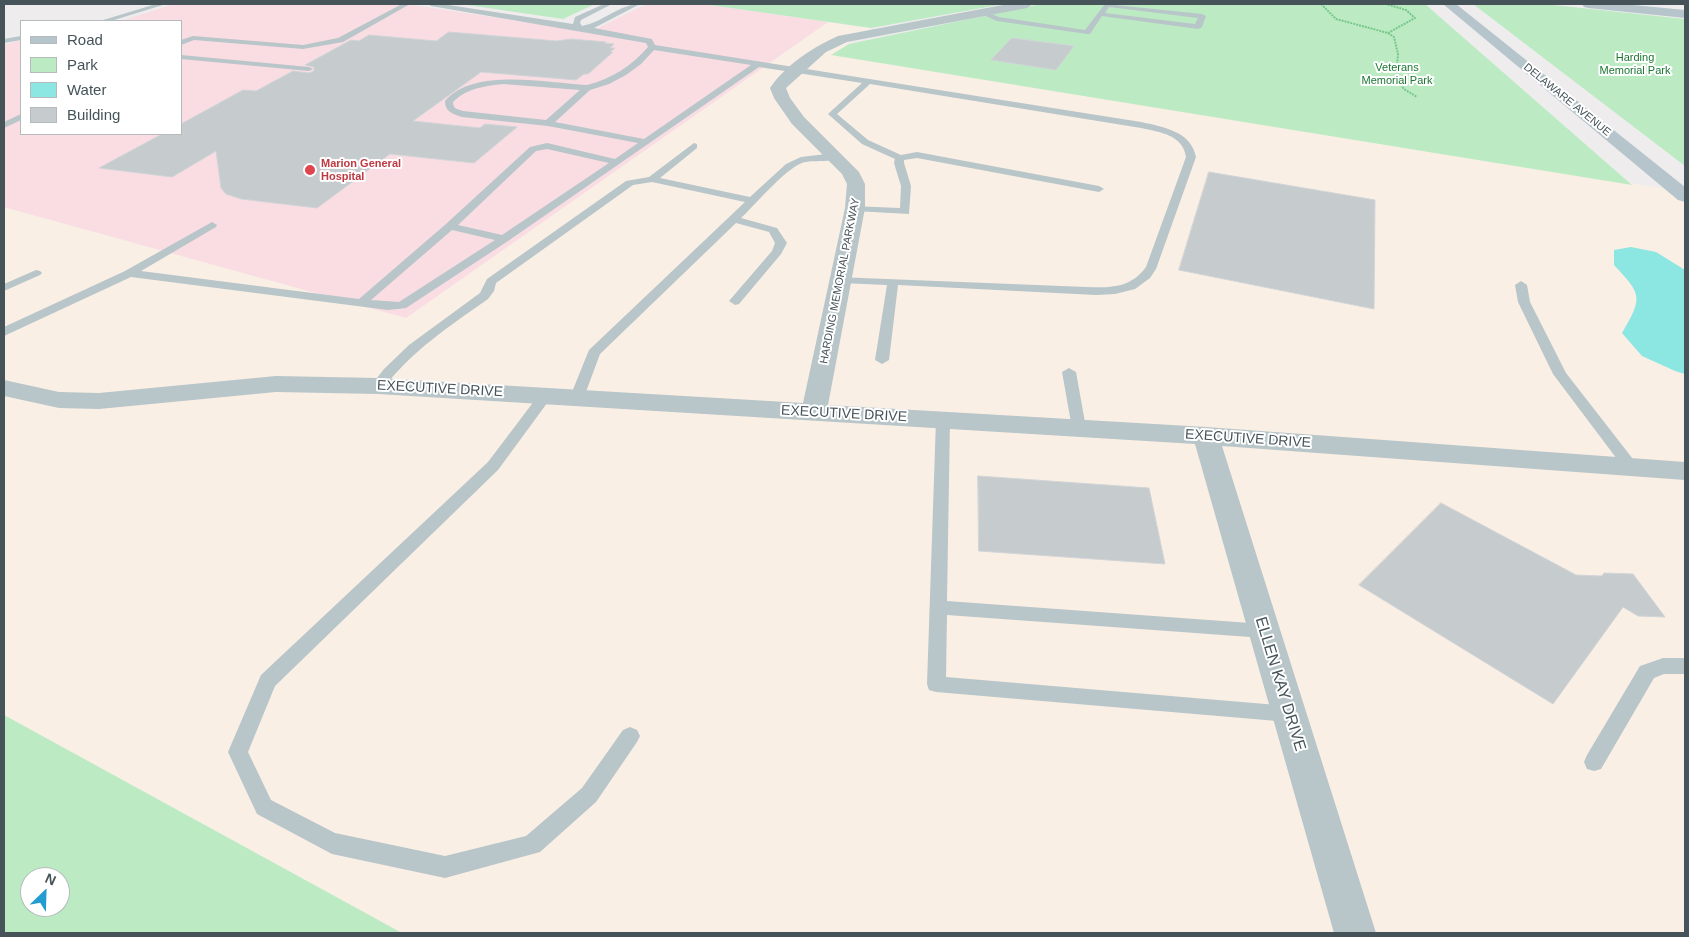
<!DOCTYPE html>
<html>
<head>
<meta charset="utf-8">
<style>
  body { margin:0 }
  #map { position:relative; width:1689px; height:937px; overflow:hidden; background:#efeced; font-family:Helvetica,sans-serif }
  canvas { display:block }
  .frame { position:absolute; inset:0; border:5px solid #465459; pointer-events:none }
  .legend { position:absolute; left:20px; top:20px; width:162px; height:115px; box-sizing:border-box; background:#fff; border:1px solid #b5bbbd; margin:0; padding:6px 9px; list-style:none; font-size:15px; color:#465459 }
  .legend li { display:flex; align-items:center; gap:10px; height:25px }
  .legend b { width:25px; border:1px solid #b5bbbd }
  .north { position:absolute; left:20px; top:867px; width:50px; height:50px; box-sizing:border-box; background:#fff; border:1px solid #b5bbbd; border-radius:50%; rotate:24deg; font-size:14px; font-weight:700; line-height:20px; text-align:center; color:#465459 }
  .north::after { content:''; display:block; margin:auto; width:18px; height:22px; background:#239cd2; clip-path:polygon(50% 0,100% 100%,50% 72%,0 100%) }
</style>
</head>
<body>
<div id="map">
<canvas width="1689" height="937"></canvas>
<div class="frame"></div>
<ul class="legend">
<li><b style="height:6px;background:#b6c5cb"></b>Road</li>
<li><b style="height:14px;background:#bcebc3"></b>Park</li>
<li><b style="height:14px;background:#8ce6e2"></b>Water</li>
<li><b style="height:14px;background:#c6cbce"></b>Building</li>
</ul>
<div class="north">N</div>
</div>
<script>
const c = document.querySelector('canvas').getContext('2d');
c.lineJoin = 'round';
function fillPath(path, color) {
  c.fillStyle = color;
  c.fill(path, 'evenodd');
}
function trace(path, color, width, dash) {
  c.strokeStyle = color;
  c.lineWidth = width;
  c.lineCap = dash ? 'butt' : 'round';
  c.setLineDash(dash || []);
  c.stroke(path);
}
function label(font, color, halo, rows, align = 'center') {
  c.font = font + ' Helvetica,sans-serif';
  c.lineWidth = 4;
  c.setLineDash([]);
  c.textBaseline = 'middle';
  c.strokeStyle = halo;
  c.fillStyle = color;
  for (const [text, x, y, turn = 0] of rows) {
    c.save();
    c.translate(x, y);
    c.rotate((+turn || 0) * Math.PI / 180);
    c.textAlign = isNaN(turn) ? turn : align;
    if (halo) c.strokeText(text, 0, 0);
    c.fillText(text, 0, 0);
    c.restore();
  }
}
fillPath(new Path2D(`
  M 828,22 L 871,28 L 832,55 L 1685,192 L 1685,933 L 402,933 L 4,715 L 4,207 L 406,318 Z`), '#faefe5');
fillPath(new Path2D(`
  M 174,4 L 406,4 L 590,32 L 647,4 L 703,4 L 828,22 L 406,318 L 4,207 L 4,45 L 21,40 L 21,134 L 181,134 L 181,21 L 121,21 Z`), '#f9dde2');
fillPath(new Path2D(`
  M 461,4 L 595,4 L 563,19 Z
  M 703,4 L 1004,4 L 871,28 Z
  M 1041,4 L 1425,4 L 1632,185 L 831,55 L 849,44 Z
  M 1473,4 L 1544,4 L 1685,19 L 1685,166 Z
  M 4,715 L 402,933 L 4,933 ZM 30,877 L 60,877 L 60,907 L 30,907 Z`), '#bcebc3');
fillPath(new Path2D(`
  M 1631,247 L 1656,252 L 1685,270 L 1685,374 L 1675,371 L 1642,356 L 1622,333 C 1643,297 1642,295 1614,265 L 1614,250 Z`), '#8ce6e2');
const building = new Path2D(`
  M 449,32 L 557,41 L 571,39 L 606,42 L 604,43 L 614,44 L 610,48 L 615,48 L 610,52 L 613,52 L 588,74 L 584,74 L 576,80 L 481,72 L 413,121 L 480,128 L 485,124 L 517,127 L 474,163 L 390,154 L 317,208 L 241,199 L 226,194 L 221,188 L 216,151 L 172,177 L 99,168 L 162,134 L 181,134 L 181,124 L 243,90 L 256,91 L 293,71 L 309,73 L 314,71 L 314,67 L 305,65 L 351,40 L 359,41 L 369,35 L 436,41 Z
  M 1012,38 L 1074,46 L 1056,70 L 991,60 Z
  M 1209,172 L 1375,200 L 1374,309 L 1179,270 Z
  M 978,476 L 1149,488 L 1165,564 L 979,551 Z
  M 1441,503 L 1576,575 L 1602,576 L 1604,573 L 1633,574 L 1665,617 L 1638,616 L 1623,607 L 1553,704 L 1359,585 Z`);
fillPath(building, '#c6cbce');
trace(building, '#d1d5d8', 1);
trace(new Path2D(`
  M 1321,4 L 1336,19 L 1388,33 L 1415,18 L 1406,10 L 1386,4
  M 1388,33 L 1394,37 L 1398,54 L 1396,79 L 1404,89 L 1417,97`), '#77c78b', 2, [2, 1]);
fillPath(new Path2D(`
  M 156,4 L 166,4 L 111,21 L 100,21 Z
  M 402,4 L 410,4 L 343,42 L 303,49 L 194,40 L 181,45 L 181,40 L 193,36 L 303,45 L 338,38 Z
  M 428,4 L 442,4 L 573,24 L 575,17 L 604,4 L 612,4 L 581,20 L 580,23 L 582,26 C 603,22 620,4 640,4 L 594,28 L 652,39 L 655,45 L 1141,122 C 1163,127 1191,131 1196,157 L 1156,269 L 1150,278 L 1135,289 L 1115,294 L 1096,295 L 898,285 L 889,360 L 882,364 L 875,360 L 887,285 L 841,283 L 837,281 L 835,279 L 837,277 L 1086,287 C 1110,288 1131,288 1146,267 L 1186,157 C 1183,135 1160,132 1141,128 L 870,84 L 837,114 L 868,140 L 901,155 L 917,152 L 1099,186 L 1104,189 L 1099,192 L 917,158 L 904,160 L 904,163 L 911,186 L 909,214 L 855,211 L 851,210 L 850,208 L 851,206 L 900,208 L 901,186 L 894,163 L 895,159 L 862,144 L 828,114 L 862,83 L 759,67 L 508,241 L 406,308 L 388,310 L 131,277 L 4,336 L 4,327 L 125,271 L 212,222 L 217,225 L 216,227 L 141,271 L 359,299 L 446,224 L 530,147 L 547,143 L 615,159 L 638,143 L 548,126 L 462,117 C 453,114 445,112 445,101 C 473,67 548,83 587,85 C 611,79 632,66 648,47 L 646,43 L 431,6 ZM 654,50 L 751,65 L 644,139 L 555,122 L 590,90 L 609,84 L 626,75 L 641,64 ZM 503,84 L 580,90 L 546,120 L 463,111 C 457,109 453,109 453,102 C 467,88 485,86 503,84 ZM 547,149 L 609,163 L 502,235 L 458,225 L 536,151 ZM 452,230 L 495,240 L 399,302 L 371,300 Z
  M 1105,4 L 1202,14 L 1206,16 L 1202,27 L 1198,29 L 1102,16 L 1090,34 L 1087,34 L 997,21 L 977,12 L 981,10 L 999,17 L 1085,30 ZM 1109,7 L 1198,18 L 1195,24 L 1105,13 Z
  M 21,36 L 21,40 L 4,43 L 4,39 Z
  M 181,55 L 309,67 L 313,69 L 309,71 L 181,59 Z
  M 21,114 L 21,120 L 4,128 L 4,122 Z
  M 694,143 L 697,144 L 697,148 L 660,178 L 750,197 L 786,164 L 801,157 L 835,153 L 840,156 C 831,164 813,159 802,163 C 784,170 756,204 741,218 L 777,228 L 787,243 L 781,254 L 739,304 L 735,305 L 729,301 L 772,251 L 775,243 L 769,232 L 736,223 L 600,354 L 584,397 L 582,400 L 572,400 L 570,397 L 589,350 L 745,202 L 652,182 L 633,185 L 496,283 L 494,291 L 488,299 C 450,326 411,351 383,389 L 373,389 L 371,386 L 373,383 L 384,369 L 409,345 L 480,293 L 487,279 L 626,181 L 649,177 Z
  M 36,270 L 40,271 L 42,273 L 40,275 L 4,291 L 4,284 Z
  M 1521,281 L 1527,285 L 1530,302 L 1566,373 L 1636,463 L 1638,467 L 1636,471 L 1626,471 L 1553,374 L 1518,302 L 1515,285 Z
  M 1069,368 L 1076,372 L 1086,428 L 1084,431 L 1074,431 L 1072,428 L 1062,372 Z
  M 546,391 L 551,392 L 553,395 L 498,470 L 275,686 L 248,752 L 271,800 L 335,833 L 445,856 L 526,836 L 582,788 L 623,730 L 630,727 L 637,730 L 640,736 L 637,742 L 596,802 L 540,852 L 445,878 L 332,854 L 257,814 L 228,752 L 261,675 L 488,462 L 541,392 Z
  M 943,415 L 948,417 L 950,420 L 947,601 L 1264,624 L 1270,626 L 1273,631 L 1270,636 L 1264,638 L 947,615 L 946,677 L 1289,706 L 1296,708 L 1299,714 L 1296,720 L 1289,722 L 936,692 L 929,690 L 927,684 L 936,420 L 938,417 Z
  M 1663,658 L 1685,658 L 1685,674 L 1664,674 L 1654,678 L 1601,769 L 1594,771 L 1587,769 L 1584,762 L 1587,755 L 1640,666 Z`), '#b8c5c9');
fillPath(new Path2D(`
  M 1008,4 L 1033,4 L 1027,8 L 847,42 L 826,52 L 786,88 L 790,98 L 804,117 L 859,172 L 865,184 L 865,208 L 828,405 L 1206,427 L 1685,462 L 1685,480 L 1222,446 L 1376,933 L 1334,933 L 1195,444 L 378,394 L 276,392 L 99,409 L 59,408 L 4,396 L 4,380 L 59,392 L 99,393 L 276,376 L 378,378 L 803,403 L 845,208 L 847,184 L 842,174 L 792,124 L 774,98 L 770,88 C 786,65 813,47 838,36 Z`), '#b8c5c9');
fillPath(new Path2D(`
  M 1443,4 L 1456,4 L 1685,187 L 1685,202 L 1678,200 Z
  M 1582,4 L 1623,4 L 1685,10 L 1685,18 L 1588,8 L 1584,7 Z`), '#b6c5cb');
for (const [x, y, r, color] of [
  [310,170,6,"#e0444e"]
]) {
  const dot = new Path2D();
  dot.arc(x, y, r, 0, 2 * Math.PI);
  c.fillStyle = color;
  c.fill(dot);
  trace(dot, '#fff', 2);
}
label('11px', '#1c7532', '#fff', [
  ["Harding",1635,58],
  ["Memorial Park",1635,71],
  ["Veterans",1397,68],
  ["Memorial Park",1397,81]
]);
label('11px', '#465459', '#fff', [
  ["DELAWARE AVENUE",1567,100,39],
  ["HARDING MEMORIAL PARKWAY",840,281,-79]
]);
label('bold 11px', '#be3a42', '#fff', [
  ["Marion General",321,164],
  ["Hospital",321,177]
], 'left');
label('14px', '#465459', '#fff', [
  ["EXECUTIVE DRIVE",440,389,3],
  ["EXECUTIVE DRIVE",844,414,3],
  ["EXECUTIVE DRIVE",1248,439,4]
]);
label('16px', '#465459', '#fff', [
  ["ELLEN KAY DRIVE",1280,684,73]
]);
</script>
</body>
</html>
